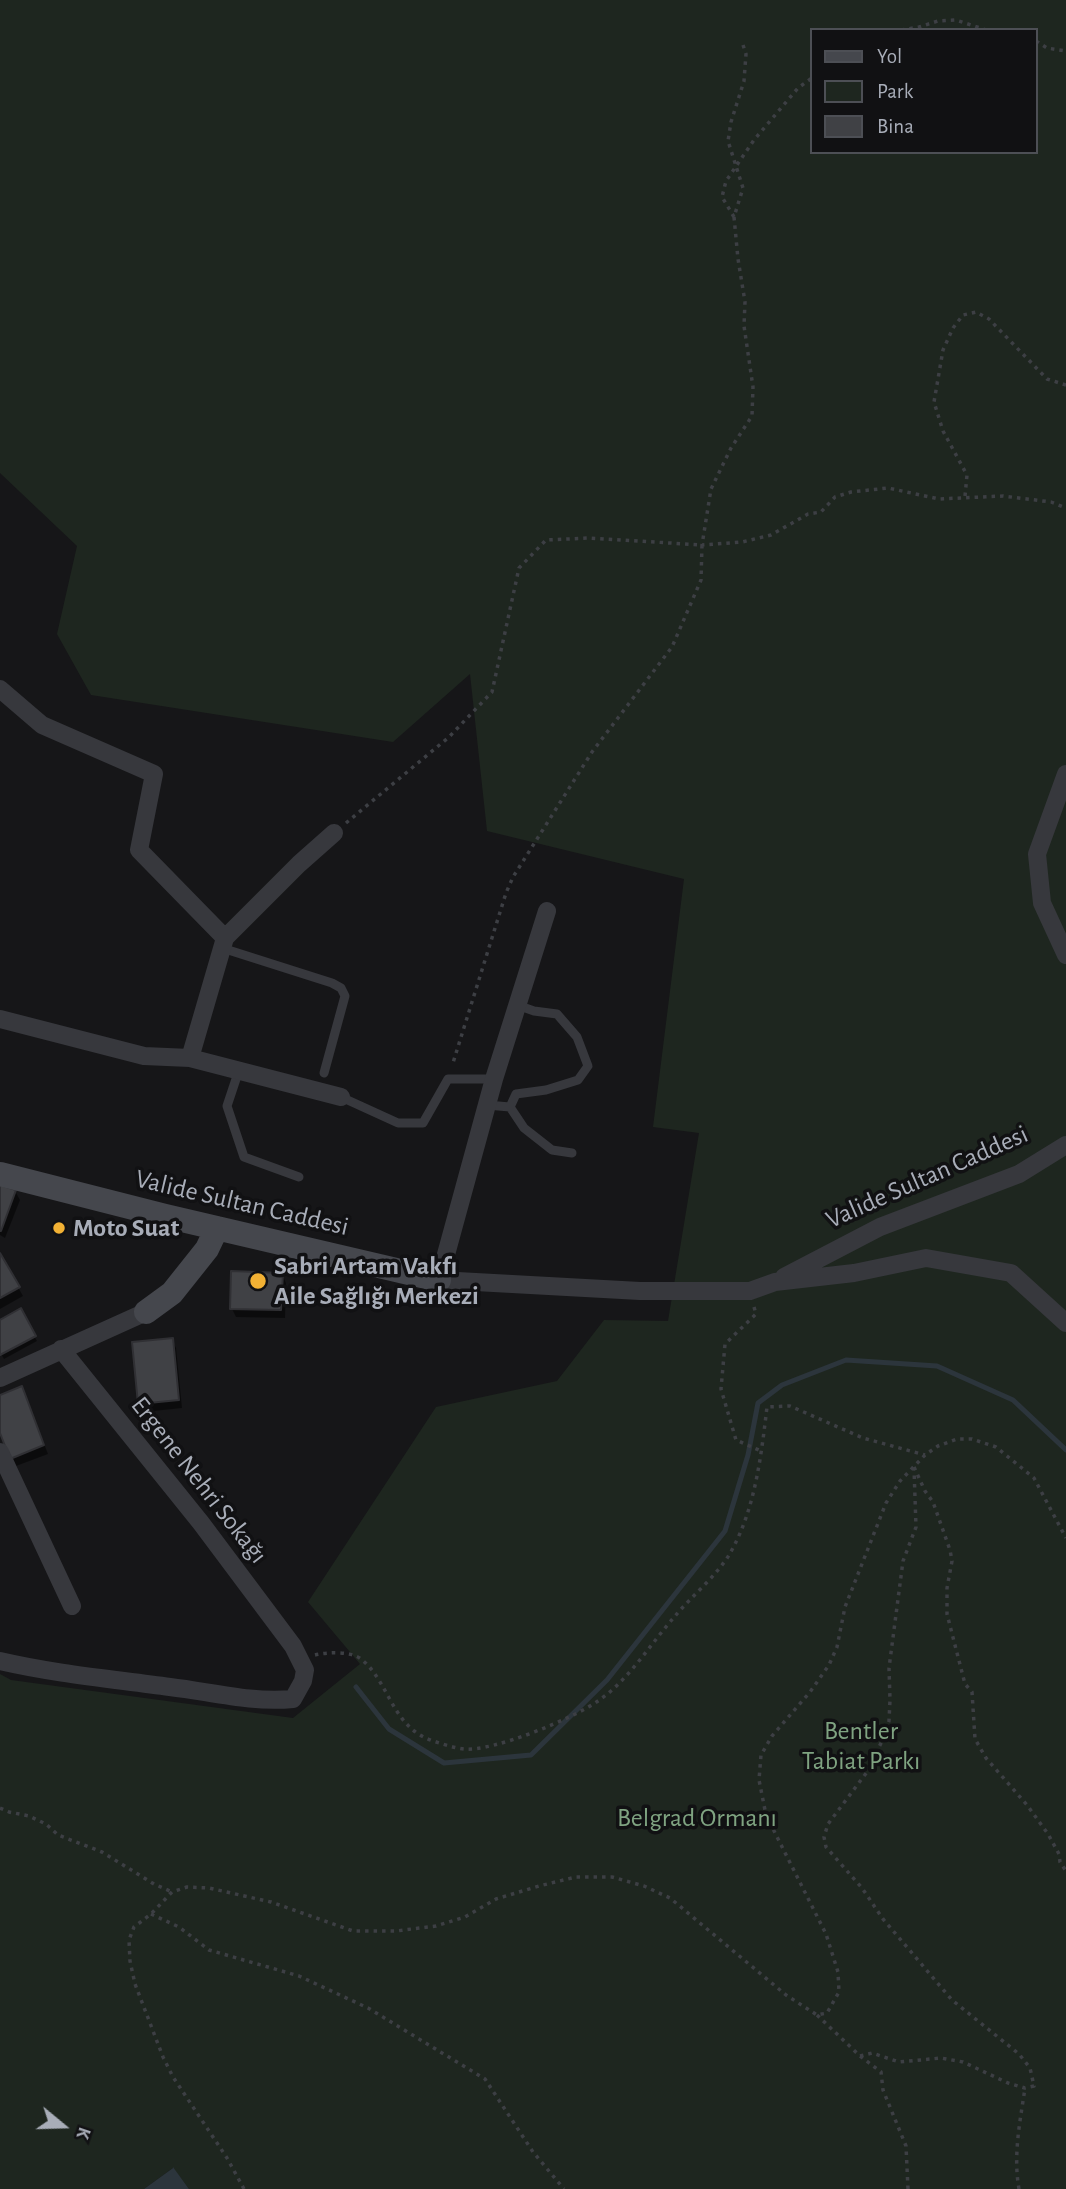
<!DOCTYPE html>
<html>
<head>
<meta charset="utf-8">
<style>
  body { margin:0 }
  #map { position:relative; width:1066px; height:2189px; overflow:hidden; background:#161618; font-family:"Alegreya Sans",sans-serif }
  canvas { display:block }
  .legend { position:absolute; left:810px; top:28px; width:228px; height:126px; box-sizing:border-box; background:#111113; border:2px solid #4d4f55; margin:0; padding:9px 12px; list-style:none; font-size:21px; color:#a8adb8 }
  .legend li { display:flex; align-items:center; gap:14px; height:35px }
  .legend b { width:35px; border:2px solid #4d4f55 }
  .north { position:absolute; left:28px; top:2091px; width:70px; height:70px; -webkit-text-stroke:5px #111113; paint-order:stroke; rotate:109deg; font-size:19px; font-weight:700; line-height:28px; text-align:center; color:#a8adb8 }
  .north::after { content:''; display:block; margin:auto; width:24px; height:32px; background:#a8adb8; clip-path:polygon(50% 0,100% 100%,50% 72%,0 100%) }
</style>
</head>
<body>
<div id="map">
<canvas width="1066" height="2189"></canvas>
<ul class="legend">
<li><b style="height:9px;background:#45474d"></b>Yol</li>
<li><b style="height:19px;background:#1e261f"></b>Park</li>
<li><b style="height:19px;background:#404145"></b>Bina</li>
</ul>
<div class="north">K</div>
</div>
<script>
const c = document.querySelector('canvas').getContext('2d');
c.lineJoin = 'round';
function fillPath(path, color) {
  c.fillStyle = color;
  c.fill(path, 'evenodd');
}
function trace(path, color, width, dash) {
  c.strokeStyle = color;
  c.lineWidth = width;
  c.lineCap = dash ? 'butt' : 'round';
  c.setLineDash(dash || []);
  c.stroke(path);
}
function label(font, color, halo, rows, align = 'center') {
  c.font = font + ' "Alegreya Sans",sans-serif';
  c.lineWidth = 7;
  c.setLineDash([]);
  c.textBaseline = 'middle';
  c.strokeStyle = halo;
  c.fillStyle = color;
  for (const [text, x, y, turn = 0] of rows) {
    c.save();
    c.translate(x, y);
    c.rotate((+turn || 0) * Math.PI / 180);
    c.textAlign = isNaN(turn) ? turn : align;
    if (halo) c.strokeText(text, 0, 0);
    c.fillText(text, 0, 0);
    c.restore();
  }
}
fillPath(new Path2D(`
  M 0,0 L 1066,0 L 1066,2189 L 189,2189 L 173,2168 L 144,2189 L 0,2189 L 0,1674 L 11,1680 L 293,1718 L 360,1664 L 308,1602 L 436,1407 L 557,1381 L 604,1320 L 668,1321 L 699,1133 L 653,1127 L 684,879 L 487,831 L 470,674 L 393,742 L 91,695 L 57,634 L 77,546 L 0,473 ZM 812,30 L 1036,30 L 1036,152 L 812,152 Z`), '#1e261f');
fillPath(new Path2D(`
  M 173,2167 L 189,2189 L 144,2189 L 173,2168 Z`), '#2c353c');
fillPath(new Path2D(`
  M 0,1186 L 15,1191 L 20,1200 L 5,1238 L 0,1235 Z
  M 0,1255 L 23,1296 L 0,1309 Z
  M 282,1274 L 286,1283 L 285,1318 L 236,1317 L 232,1309 Z
  M 20,1311 L 37,1341 L 4,1359 L 0,1352 L 0,1322 Z
  M 172,1340 L 176,1348 L 182,1408 L 144,1412 L 140,1404 Z
  M 0,1397 L 26,1397 L 48,1454 L 16,1466 L 0,1428 Z`), '#0007');
trace(new Path2D(`
  M 356,1687 L 389,1729 L 444,1763 L 531,1755 L 607,1680 L 725,1531 L 748,1455 L 758,1403 L 782,1385 L 846,1360 L 937,1366 L 1013,1400 L 1066,1450`), '#2c353c', 5);
const building = new Path2D(`
  M 0,1185 L 16,1190 L 1,1231 L 0,1231 Z
  M 0,1253 L 20,1287 L 0,1298 Z
  M 231,1271 L 283,1273 L 281,1310 L 230,1309 Z
  M 21,1308 L 36,1336 L 0,1355 L 0,1320 Z
  M 173,1338 L 179,1400 L 138,1404 L 132,1342 Z
  M 22,1386 L 44,1445 L 10,1459 L 0,1433 L 0,1395 Z`);
fillPath(building, '#404145');
trace(building, '#303034', 2);
trace(new Path2D(`
  M 901,30 L 919,27 L 938,21 L 956,20 L 986,30
  M 1036,41 L 1047,48 L 1066,51
  M 743,45 L 746,54 L 744,81 L 731,122 L 728,141 L 743,188 L 734,217 L 738,259 L 745,302 L 744,326 L 753,387 L 752,416 L 731,448 L 711,489 L 702,545 L 742,542 L 771,535 L 808,514 L 821,512 L 835,497 L 851,492 L 888,488 L 939,499 L 1003,496 L 1051,502 L 1066,508
  M 734,217 L 722,197 L 726,181 L 754,140 L 798,88 L 812,78
  M 965,496 L 967,475 L 943,431 L 934,402 L 943,350 L 953,328 L 963,315 L 976,312 L 989,319 L 1047,379 L 1066,385
  M 346,823 L 449,737 L 492,692 L 519,568 L 546,540 L 589,538 L 702,545 L 701,580 L 672,647 L 592,752 L 513,877 L 506,893 L 452,1066
  M 754,1307 L 756,1314 L 725,1344 L 721,1389 L 736,1440 L 761,1451
  M 914,1467 L 925,1491 L 933,1502 L 950,1550 L 952,1561 L 947,1588 L 947,1614 L 965,1684 L 972,1692 L 975,1739 L 986,1758 L 1027,1805 L 1048,1834 L 1059,1854 L 1060,1862 L 1066,1871
  M 315,1655 C 327,1652 351,1651 361,1659 C 390,1682 391,1727 433,1741 C 443,1744 454,1748 464,1749 C 493,1752 574,1718 598,1701 C 629,1680 651,1643 676,1615 C 691,1597 717,1575 729,1555 C 755,1511 761,1457 767,1407 L 790,1406 L 863,1438 L 925,1455
  M 0,1808 L 9,1812 L 29,1816 L 46,1824 L 58,1835 L 102,1852 L 154,1884 L 172,1892
  M 151,1914 L 179,1927 L 209,1950 L 299,1976 L 368,2008 L 485,2079 L 533,2152 L 564,2189
  M 817,2015 L 860,2056 L 881,2072 L 883,2090 L 906,2146 L 908,2189
  M 860,2056 L 872,2053 L 899,2062 L 941,2058 L 963,2062 L 1008,2083 L 1025,2088 L 1034,2086 L 1030,2068 L 1019,2054 L 952,2000 L 883,1919 L 862,1888 L 826,1847 L 824,1837 L 828,1824 L 867,1772 L 882,1741 L 889,1721 L 890,1700 L 889,1668 L 903,1561 L 916,1527 L 914,1468
  M 244,2189 L 227,2158 L 173,2077 L 163,2057 L 135,1984 L 130,1961 L 129,1940 L 134,1927 L 151,1914 L 172,1892 L 187,1887 L 209,1888 L 271,1902 L 353,1931 L 396,1931 L 436,1926 L 465,1917 L 496,1899 L 539,1886 L 576,1877 L 612,1877 L 644,1886 L 670,1898 L 786,1995 L 817,2015 L 827,2013 L 839,1992 L 838,1972 L 826,1934 L 766,1815 L 759,1780 L 761,1755 L 772,1736 L 810,1692 L 829,1665 L 837,1647 L 845,1607 L 886,1503 L 900,1481 L 925,1455 L 938,1446 L 957,1439 L 972,1439 L 996,1447 L 1034,1478 L 1066,1538
  M 1019,2189 C 1013,2155 1020,2122 1025,2088`), '#3d3f44', 3.5, [3.5, 5]);
trace(new Path2D(`
  M 222,948 L 332,983 L 341,988 L 345,996 L 324,1073
  M 517,1005 L 534,1011 L 557,1014 L 577,1037 L 588,1066 L 578,1080 L 546,1090 L 516,1094 L 510,1107 L 524,1128 L 552,1150 L 572,1153
  M 239,1070 L 227,1106 L 244,1157 L 299,1177
  M 341,1097 L 398,1123 L 423,1123 L 448,1079 L 494,1079
  M 487,1105 L 510,1107`), '#37383d', 9);
trace(new Path2D(`
  M 0,689 L 42,725 L 154,774 L 139,850 L 225,938
  M 1066,774 L 1037,854 L 1042,903 L 1066,955
  M 547,911 L 494,1079 L 439,1280 L 640,1291 L 750,1291 L 775,1282 L 854,1273 L 926,1258 L 1011,1273 L 1066,1323
  M 0,1019 L 144,1056 L 190,1058 L 341,1097
  M 190,1058 L 225,938 L 299,864 L 334,833
  M 784,1277 L 880,1227 L 1019,1174 L 1066,1145
  M 0,1378 L 146,1312
  M 0,1452 L 72,1606
  M 0,1661 C 56,1674 113,1679 170,1687 C 212,1692 251,1703 293,1699 L 303,1681 L 305,1670 L 293,1646 L 201,1523 L 61,1349`), '#37383d', 18);
trace(new Path2D(`
  M 0,1174 L 165,1216 L 439,1280
  M 146,1312 L 172,1293 L 207,1249 L 217,1228`), '#45474d', 24);
for (const [x, y, r, color] of [
  [59,1228,7,"#f2b134"],
  [258,1281,9,"#f2b134"]
]) {
  const dot = new Path2D();
  dot.arc(x, y, r, 0, 2 * Math.PI);
  c.fillStyle = color;
  c.fill(dot);
  trace(dot, '#111113', 2.5);
}
label('26px', '#a8adb8', '#111113', [
  ["Valide Sultan Caddesi",927,1177,-24],
  ["Valide Sultan Caddesi",242,1203,13],
  ["Ergene Nehri Sokağı",199,1480,52]
]);
label('bold 26px', '#a8adb8', '#111113', [
  ["Moto Suat",73,1228],
  ["Sabri Artam Vakfı",274,1266],
  ["Aile Sağlığı Merkezi",274,1296]
], 'left');
label('26px', '#7fa381', '#111113', [
  ["Bentler",861,1731],
  ["Tabiat Parkı",861,1761],
  ["Belgrad Ormanı",697,1818]
]);
</script>
</body>
</html>
